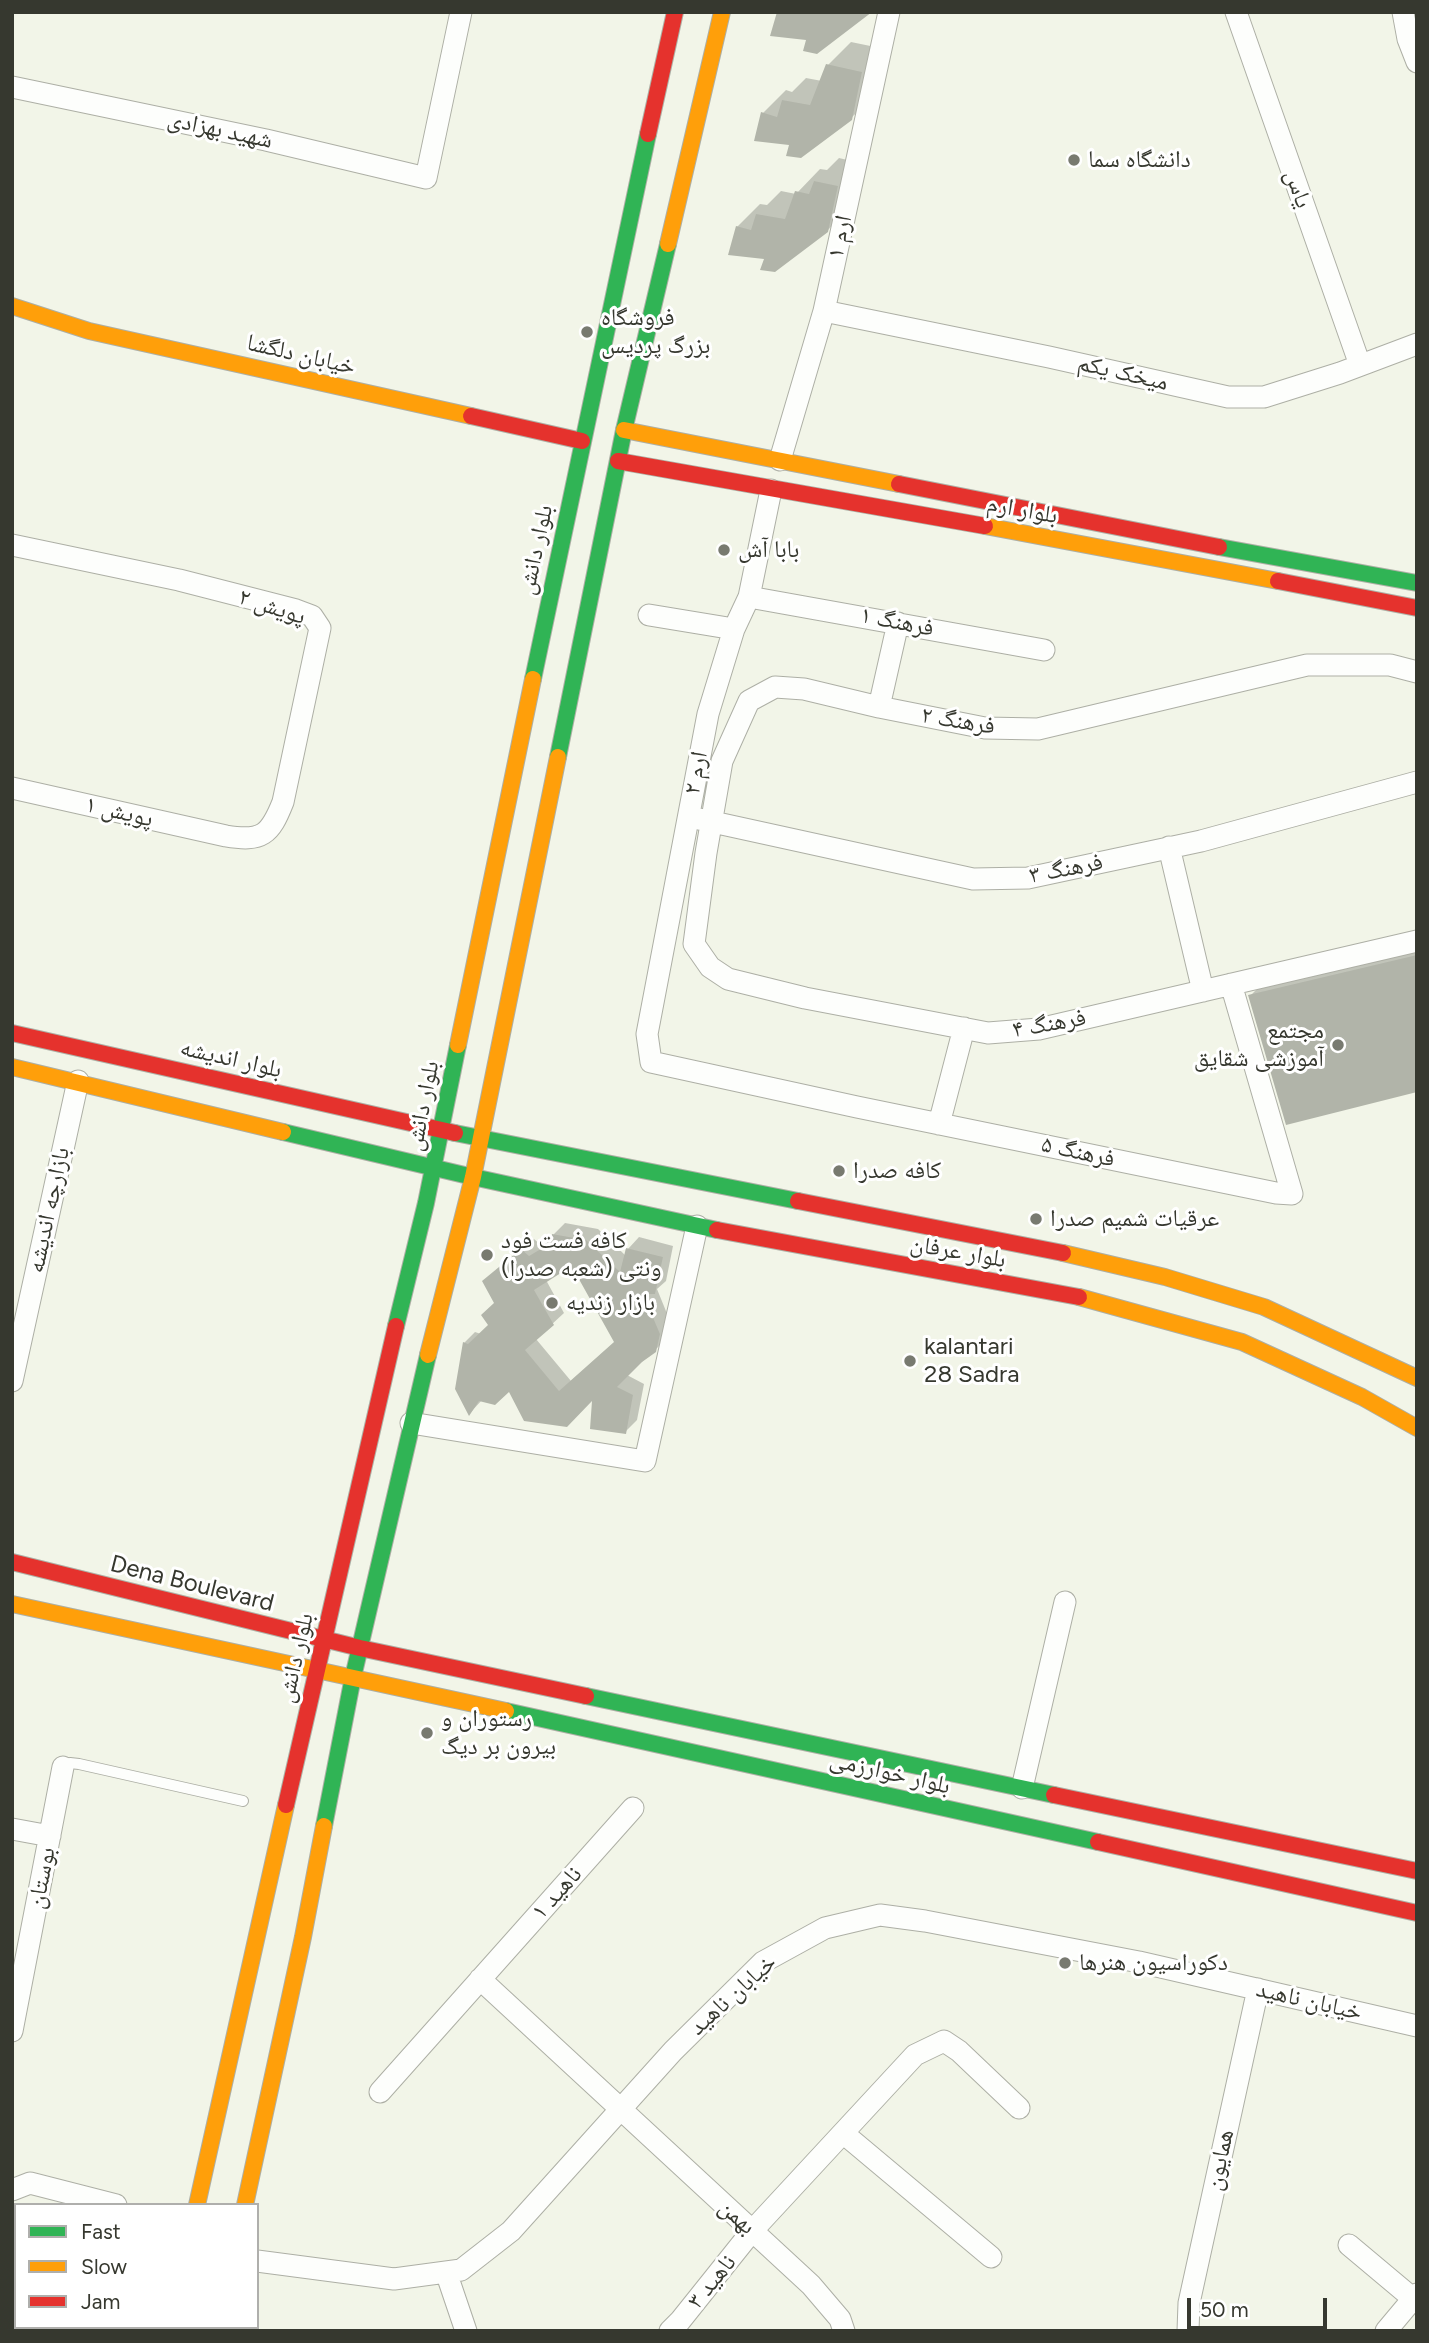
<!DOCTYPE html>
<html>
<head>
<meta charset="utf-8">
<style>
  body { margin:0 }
  #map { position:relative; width:1429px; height:2343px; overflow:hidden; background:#f2f5e8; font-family:Figtree,sans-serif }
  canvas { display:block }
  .frame { position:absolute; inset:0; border:14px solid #36382f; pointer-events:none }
  .legend { position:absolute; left:14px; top:2203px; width:245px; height:126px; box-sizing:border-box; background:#fff; border:2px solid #afafac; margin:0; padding:9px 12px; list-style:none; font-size:21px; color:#36382f }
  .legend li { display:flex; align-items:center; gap:14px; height:35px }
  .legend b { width:35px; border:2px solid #afafac }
  .scale { position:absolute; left:1187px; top:2298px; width:140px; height:32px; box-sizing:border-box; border:4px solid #36382f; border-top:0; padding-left:9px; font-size:21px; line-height:24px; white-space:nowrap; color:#36382f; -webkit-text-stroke:5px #fff; paint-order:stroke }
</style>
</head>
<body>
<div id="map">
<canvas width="1429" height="2343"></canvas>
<div class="frame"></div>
<ul class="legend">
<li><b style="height:9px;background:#30b455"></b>Fast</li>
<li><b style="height:9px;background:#ff9f0a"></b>Slow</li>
<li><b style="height:9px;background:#e5322d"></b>Jam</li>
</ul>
<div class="scale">50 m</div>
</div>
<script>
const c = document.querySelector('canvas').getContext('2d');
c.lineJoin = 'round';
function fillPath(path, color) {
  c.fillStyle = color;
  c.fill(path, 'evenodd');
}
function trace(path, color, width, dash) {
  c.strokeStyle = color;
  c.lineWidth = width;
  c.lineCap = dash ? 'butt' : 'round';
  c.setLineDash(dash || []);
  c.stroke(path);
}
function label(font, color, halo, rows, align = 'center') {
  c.font = font + ' Figtree,"Noto Naskh Arabic",sans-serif';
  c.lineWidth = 6;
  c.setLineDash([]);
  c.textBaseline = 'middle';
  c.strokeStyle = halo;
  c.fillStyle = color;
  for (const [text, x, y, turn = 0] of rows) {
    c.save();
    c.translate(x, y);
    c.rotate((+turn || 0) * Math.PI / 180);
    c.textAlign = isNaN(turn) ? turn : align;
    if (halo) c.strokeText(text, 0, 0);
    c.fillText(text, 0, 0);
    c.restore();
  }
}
fillPath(new Path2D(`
  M 851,42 L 885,49 L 875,95 L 851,118 L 792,144 L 763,113 L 786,90 L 792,92 L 806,78 L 822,81 L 828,65 Z
  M 839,158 L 860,163 L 850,207 L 827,231 L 766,257 L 737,227 L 760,204 L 767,205 L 781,191 L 796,194 L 820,169 L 827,170 Z
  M 1417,944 L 1417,1091 L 1250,996 L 1267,979 Z
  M 565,1223 L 598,1229 L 626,1256 L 628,1249 L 639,1237 L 673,1246 L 666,1281 L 657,1289 L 670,1321 L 667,1339 L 627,1375 L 644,1384 L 637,1420 L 625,1432 L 594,1397 L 509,1389 L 482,1400 L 470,1413 L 464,1343 L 475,1332 L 481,1334 L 491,1325 L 496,1303 L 496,1270 L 534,1239 L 541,1245 L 553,1239 L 554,1234 ZM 564,1269 L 582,1279 L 616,1341 L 571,1381 L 536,1339 L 564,1313 L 546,1280 Z`), '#0003');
fillPath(new Path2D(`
  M 777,12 L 872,12 L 817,54 L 803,51 L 806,40 L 770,36 Z
  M 826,64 L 862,72 L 852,120 L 801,158 L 786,156 L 789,145 L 754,141 L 761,112 L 777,117 L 782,100 L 810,105 Z
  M 814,181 L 838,186 L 828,232 L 775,272 L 760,270 L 764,259 L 728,255 L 736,226 L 751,230 L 756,214 L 785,219 L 795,191 L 809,194 Z
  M 1417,955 L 1417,1092 L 1286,1125 L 1248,995 Z
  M 552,1234 L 586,1240 L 620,1272 L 626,1248 L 663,1257 L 655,1294 L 643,1294 L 660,1334 L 656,1352 L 642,1362 L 617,1387 L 633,1395 L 626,1434 L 590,1429 L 592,1401 L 567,1427 L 524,1421 L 509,1392 L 495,1405 L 479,1401 L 469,1416 L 455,1389 L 463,1342 L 468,1344 L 488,1325 L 481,1315 L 494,1303 L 482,1281 L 521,1249 L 529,1256 L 551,1243 ZM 564,1271 L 580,1281 L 614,1342 L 559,1391 L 525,1350 L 554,1325 L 534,1290 Z`), '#b1b4a9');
const lane = new Path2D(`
  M 63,1767 L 70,1763 L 79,1764 L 243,1801`);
const street = new Path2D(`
  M 1236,12 L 1360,365
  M 1403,12 L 1408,39 L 1417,62
  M 12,87 L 266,140 L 426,178 L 461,12
  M 824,311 L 1049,357 L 1228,397 L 1264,397 L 1340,373 L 1417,344
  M 780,460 L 824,311 L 889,12
  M 771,490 L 749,597 L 734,629 L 708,714 L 647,1034 L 651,1062 L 857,1107 L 1276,1193 L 1292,1194 L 1231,984
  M 12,545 L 179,580 L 296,610 L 312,616 L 320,628 L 283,802 C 270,835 262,842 226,836 L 12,788
  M 749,597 L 1044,650
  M 649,615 L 734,629
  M 1417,672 L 1390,665 L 1307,665 L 1038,729 L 985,728 L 879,707 L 804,689 L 775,687 L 749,701 L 722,761 L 706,853 L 694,944 L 710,967 L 728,979 L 805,998 L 988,1033 L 1039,1029 L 1417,941
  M 879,707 L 898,623
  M 699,819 L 973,879 L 1028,878 L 1201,841 L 1417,782
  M 1169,847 L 1203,991
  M 939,1124 L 964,1028
  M 12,1381 L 78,1081
  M 411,1423 L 645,1461 L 697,1226
  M 1022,1788 L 1065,1602
  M 12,1829 L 50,1836
  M 480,1979 L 811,2285 L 840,2319 L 844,2331
  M 12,2031 L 63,1767
  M 380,2092 L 633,1808
  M 843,2133 L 991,2257
  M 12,2190 L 30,2183 L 116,2205
  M 1349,2245 L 1417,2302
  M 257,2261 L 394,2279 L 461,2270 L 511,2231 L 673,2051 L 763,1962 L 825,1928 L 880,1915 L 925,1921 L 1139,1962 L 1417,2026
  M 446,2272 L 466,2331
  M 670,2331 L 680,2321 L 752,2231 L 915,2055 L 944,2041 L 959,2051 L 1019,2108
  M 1188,2331 L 1189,2303 L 1258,1989
  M 1386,2331 L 1417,2294`);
const fast = new Path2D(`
  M 1219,547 L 1417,583
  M 533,679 L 648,134
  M 558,757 L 624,430 L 668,244
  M 283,1132 L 473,1177 L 717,1230
  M 455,1133 L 798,1201
  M 396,1326 L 426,1203 L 458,1045
  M 586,1696 L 1054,1795
  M 506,1711 L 1098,1842
  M 324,1826 L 353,1677 L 428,1355`);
const slow = new Path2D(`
  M 668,244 L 722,12
  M 12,306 L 89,331 L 471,416
  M 624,430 L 899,484
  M 985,526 L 1278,581
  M 458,1045 L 533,679
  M 12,1067 L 283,1132
  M 1063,1253 L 1165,1277 L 1264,1307 L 1417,1378
  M 1079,1297 L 1242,1342 L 1362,1397 L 1417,1428
  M 428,1355 L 473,1177 L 558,757
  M 12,1604 L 506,1711
  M 197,2205 L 286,1805
  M 245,2205 L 303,1937 L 324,1826
  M 219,2331 L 220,2327`);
const jam = new Path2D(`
  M 648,134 L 675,12
  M 471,416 L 582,441
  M 618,461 L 985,526
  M 899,484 L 1219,547
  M 1278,581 L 1417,608
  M 12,1033 L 455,1133
  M 798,1201 L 1063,1253
  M 717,1230 L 1079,1297
  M 12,1562 L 360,1648 L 586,1696
  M 1054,1795 L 1417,1871
  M 286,1805 L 396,1326
  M 1098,1842 L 1417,1913
  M 172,2331 L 173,2327`);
trace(lane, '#adafa5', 12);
trace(street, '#adafa5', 23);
trace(fast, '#adafa5', 18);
trace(slow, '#adafa5', 18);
trace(jam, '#adafa5', 18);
trace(lane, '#fdfefc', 10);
trace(street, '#fdfefc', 21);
trace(fast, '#30b455', 16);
trace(slow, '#ff9f0a', 16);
trace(jam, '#e5322d', 16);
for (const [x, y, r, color] of [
  [1074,160,7,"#787a70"],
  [587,332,7,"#787a70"],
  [724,550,7,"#787a70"],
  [1338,1045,7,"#787a70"],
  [839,1171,7,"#787a70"],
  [1036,1219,7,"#787a70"],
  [487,1255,7,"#787a70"],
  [552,1303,7,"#787a70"],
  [910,1361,7,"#787a70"],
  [427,1733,7,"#787a70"],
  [1065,1963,7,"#787a70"]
]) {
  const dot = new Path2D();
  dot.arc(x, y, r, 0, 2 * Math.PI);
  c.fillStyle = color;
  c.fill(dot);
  trace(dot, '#fff', 2.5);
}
label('24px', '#36382f', '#fff', [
  ["شهید بهزادی",220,130,12],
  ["یاس",1298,189,71],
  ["ارم ۱",840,237,-78],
  ["خیابان دلگشا",301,355,13],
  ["میخک یکم",1123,373,13],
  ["بلوار ارم",1022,510,10],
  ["بلوار دانش",536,550,-78],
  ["پویش ۲",272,607,18],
  ["فرهنگ ۱",897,622,11],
  ["فرهنگ ۲",958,721,9],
  ["ارم ۲",696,773,-79],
  ["پویش ۱",119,812,13],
  ["فرهنگ ۳",1066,869,-11],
  ["فرهنگ ۴",1049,1024,-10],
  ["بلوار اندیشه",231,1059,13],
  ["بلوار دانش",423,1106,-79],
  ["فرهنگ ۵",1078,1152,12],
  ["بازارچه اندیشه",49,1210,-78],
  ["بلوار عرفان",958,1252,10],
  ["Dena Boulevard",192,1584,14],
  ["بلوار دانش",296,1658,-77],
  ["بلوار خوارزمی",890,1773,13],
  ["بوستان",42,1878,-79],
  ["ناهید ۱",557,1893,-48],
  ["خیابان ناهید",733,1995,-42],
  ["خیابان ناهید",1309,2001,13],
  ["همایون",1220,2160,-78],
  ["بهمن",737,2217,42],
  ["ناهید ۳",712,2282,-51]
]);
label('24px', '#36382f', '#fff', [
  ["دانشگاه سما",1088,160],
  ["فروشگاه",601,318],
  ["بزرگ پردیس",601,346],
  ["بابا آش",738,550],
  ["مجتمع",1324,1031,"right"],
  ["آموزشی شقایق",1324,1059,"right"],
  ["کافه صدرا",853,1171],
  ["عرقیات شمیم صدرا",1050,1219],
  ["کافه فست فود",501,1241],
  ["ونتی (شعبه صدرا)",501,1269],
  ["بازار زندیه",566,1303],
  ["kalantari",924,1347],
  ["28 Sadra",924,1375],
  ["رستوران و",441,1719],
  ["بیرون بر دیگ",441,1747],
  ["دکوراسیون هنرها",1079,1963]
], 'left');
</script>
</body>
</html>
